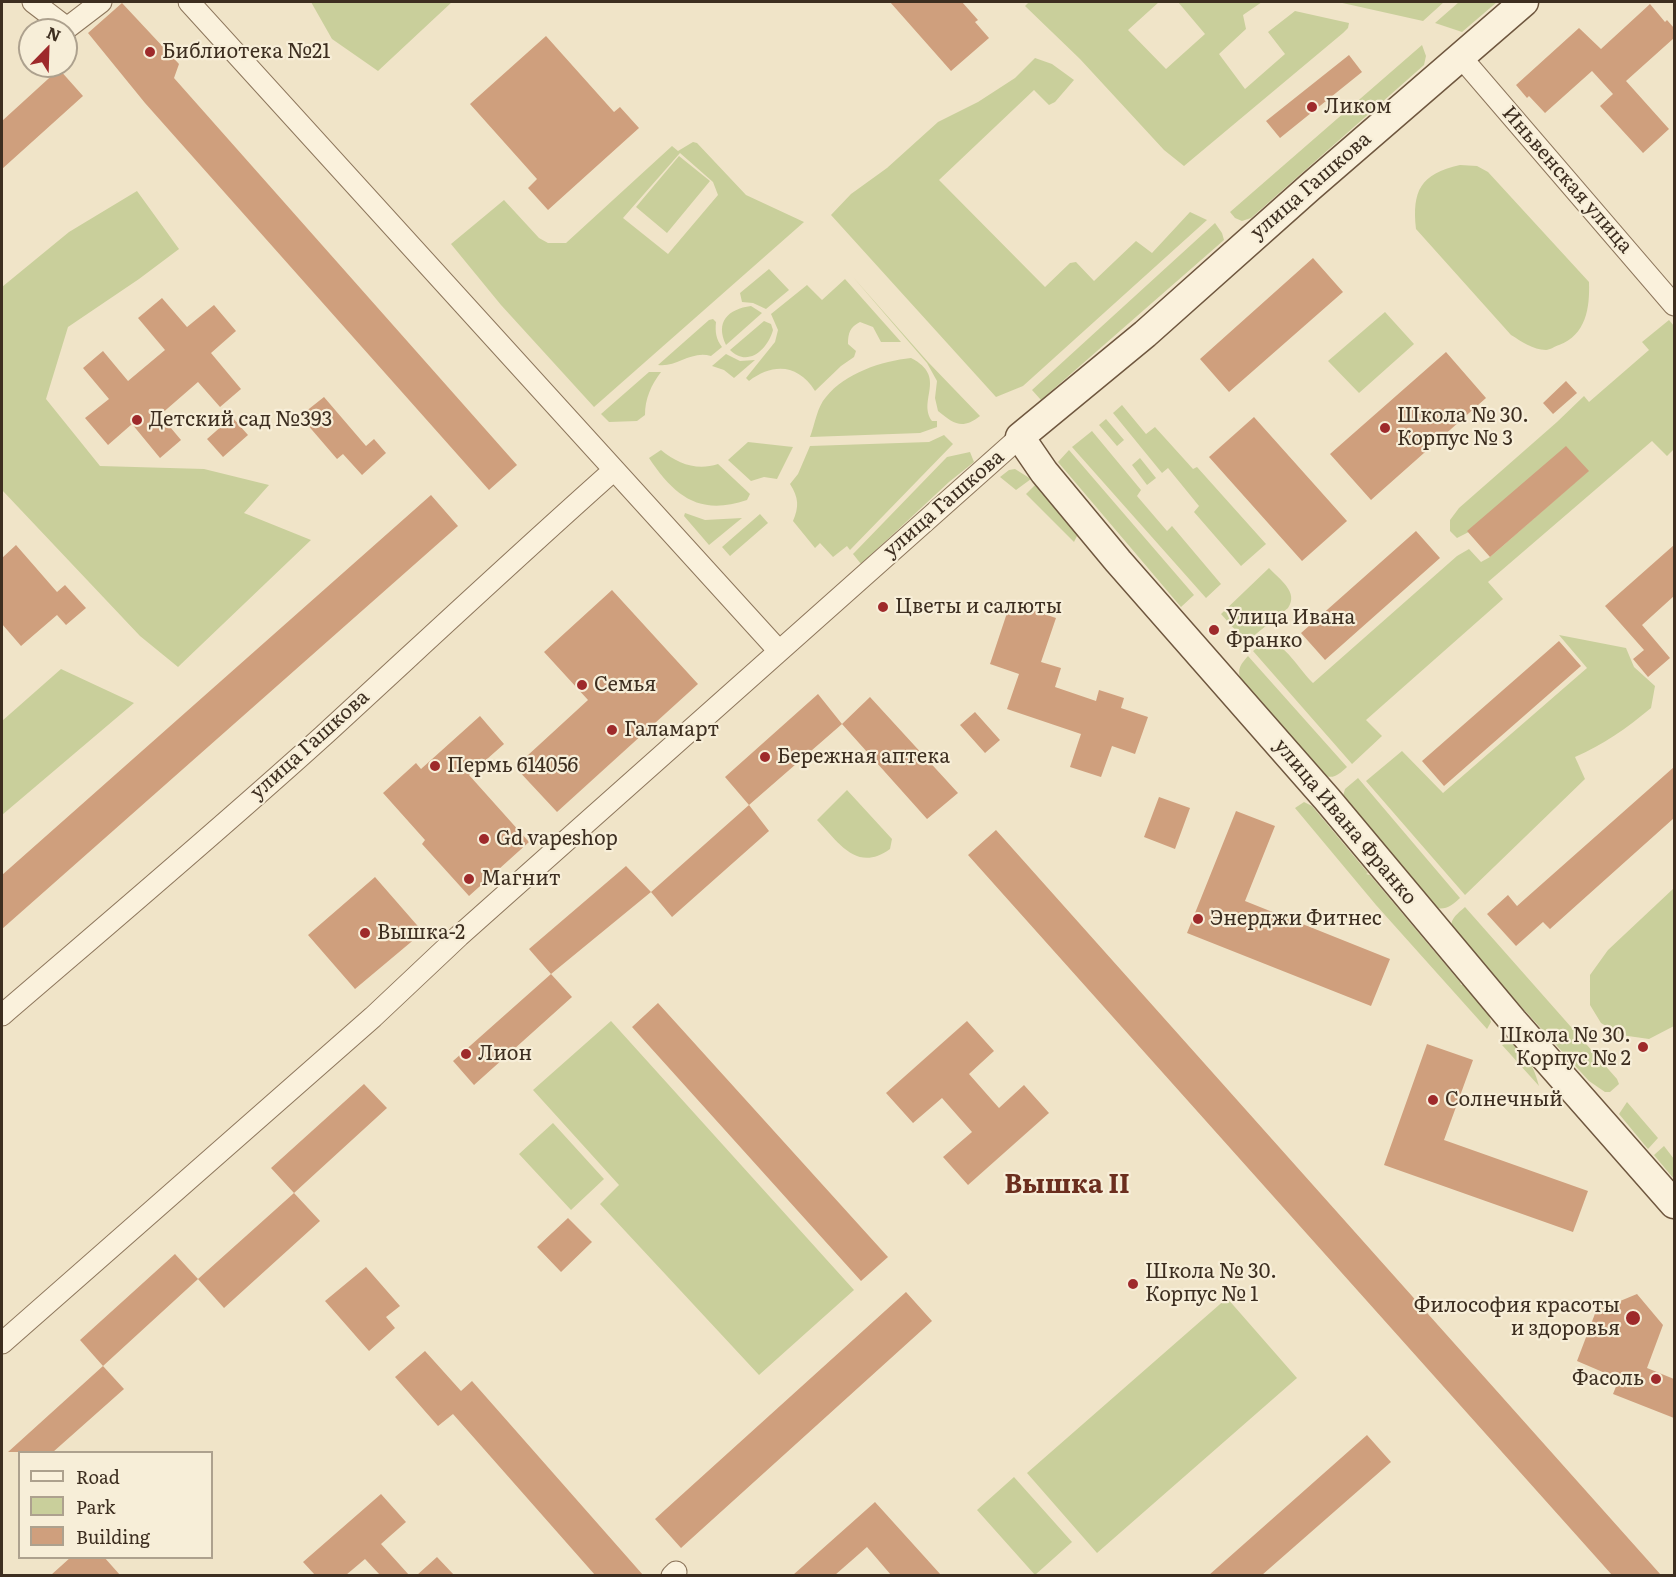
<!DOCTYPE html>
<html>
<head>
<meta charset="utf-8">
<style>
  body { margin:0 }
  #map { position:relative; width:1676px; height:1577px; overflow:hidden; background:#f0e4c8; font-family:Literata,serif }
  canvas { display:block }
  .frame { position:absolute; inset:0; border:3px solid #3d2e20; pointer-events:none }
  .legend { position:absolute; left:18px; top:1451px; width:195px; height:108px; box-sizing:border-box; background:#f7eed8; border:2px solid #ada18e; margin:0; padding:8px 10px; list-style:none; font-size:18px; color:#3d2e20 }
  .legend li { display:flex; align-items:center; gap:12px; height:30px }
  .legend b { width:30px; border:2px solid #ada18e }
  .north { position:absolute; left:18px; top:18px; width:60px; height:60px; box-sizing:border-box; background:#f7eed8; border:2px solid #ada18e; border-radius:50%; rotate:23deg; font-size:16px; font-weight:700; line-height:24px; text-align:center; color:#3d2e20 }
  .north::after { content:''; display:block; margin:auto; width:21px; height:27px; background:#9e2a2b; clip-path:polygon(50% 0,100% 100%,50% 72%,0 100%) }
</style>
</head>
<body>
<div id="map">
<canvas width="1676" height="1577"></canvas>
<div class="frame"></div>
<ul class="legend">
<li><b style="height:8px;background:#faf1dc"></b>Road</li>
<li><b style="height:16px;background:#c9cf9b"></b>Park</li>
<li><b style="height:16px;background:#cf9f7d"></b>Building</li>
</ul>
<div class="north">N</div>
</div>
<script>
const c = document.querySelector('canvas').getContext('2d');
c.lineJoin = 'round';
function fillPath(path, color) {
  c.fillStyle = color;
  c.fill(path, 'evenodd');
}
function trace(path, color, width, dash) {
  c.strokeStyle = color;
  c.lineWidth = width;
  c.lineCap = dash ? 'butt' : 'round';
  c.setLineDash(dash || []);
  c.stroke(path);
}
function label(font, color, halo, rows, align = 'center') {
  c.font = font + ' Literata,serif';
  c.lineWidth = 4.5;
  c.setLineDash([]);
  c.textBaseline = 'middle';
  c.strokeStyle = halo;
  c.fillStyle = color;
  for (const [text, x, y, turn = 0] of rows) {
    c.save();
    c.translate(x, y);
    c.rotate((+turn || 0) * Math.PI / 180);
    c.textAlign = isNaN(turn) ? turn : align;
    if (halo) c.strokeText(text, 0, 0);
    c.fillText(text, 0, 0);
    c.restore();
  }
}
fillPath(new Path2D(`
  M 311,2 L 452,2 L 378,71 L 332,39 Z
  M 1029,2 L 1159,2 L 1128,30 L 1166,69 L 1205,34 L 1178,2 L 1269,2 L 1262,2 L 1243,15 L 1246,29 L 1219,54 L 1245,89 L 1285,54 L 1268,32 L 1295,11 L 1349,23 L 1348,28 L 1343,33 L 1184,166 L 1164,150 L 1080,59 L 1025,6 Z
  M 1338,2 L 1444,2 L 1423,21 Z
  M 1459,2 L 1497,2 L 1462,32 L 1435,23 Z
  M 1422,45 L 1426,56 L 1424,65 L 1251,218 L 1242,221 L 1235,218 L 1230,212 Z
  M 1035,58 L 1052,64 L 1074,80 L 1055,102 L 1049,105 L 1034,90 L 939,180 L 1045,287 L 1070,263 L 1076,262 L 1094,281 L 1136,241 L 1152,253 L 1190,212 L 1207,220 L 1023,386 L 996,397 L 831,215 L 851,194 L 887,168 L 938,122 L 978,102 L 1015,78 Z
  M 693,142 L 697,143 L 746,195 L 804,222 L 594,407 L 501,305 L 451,244 L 504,200 L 539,238 L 548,243 L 566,243 L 672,146 L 678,151 ZM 680,153 L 713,182 L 718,195 L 668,254 L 623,218 Z
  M 679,156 L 710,181 L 667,233 L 636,207 Z
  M 1460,165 L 1477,166 L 1488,172 L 1589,282 C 1590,308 1586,335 1559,345 C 1555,346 1550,350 1546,350 C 1533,350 1521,341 1511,335 L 1416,229 C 1412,191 1420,174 1460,165 Z
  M 137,191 L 179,249 L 139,279 L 68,327 L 46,399 L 100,466 L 204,469 L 269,485 L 244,513 L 311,540 L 178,667 L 140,636 L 2,490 L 2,287 L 69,232 Z
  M 1215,223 L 1222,233 L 1224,240 L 1041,400 L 1032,390 Z
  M 769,269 L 789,290 L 766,309 L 753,303 L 742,302 L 740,293 Z
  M 853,277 L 928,362 L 980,416 C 962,430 954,424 938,411 L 935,398 L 937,381 L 927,363 Z
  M 845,279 L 901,342 L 881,342 L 873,327 L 860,322 C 850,327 848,333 848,344 L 856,351 L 854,357 L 841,366 L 815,391 C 798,364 773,363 749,381 L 746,378 L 775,342 L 778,330 L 771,314 L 807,285 L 822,300 Z
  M 751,306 L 762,313 L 726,345 C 715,322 728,309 751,306 Z
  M 1385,312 L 1414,344 L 1359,393 L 1328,361 Z
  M 713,319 L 716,322 C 715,332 716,339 722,347 L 711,356 C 691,350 676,368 658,365 L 709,320 Z
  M 1669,320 L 1674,326 L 1674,449 L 1667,456 L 1652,441 L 1488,582 L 1503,599 L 1366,720 L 1382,736 L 1352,764 L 1253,651 L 1266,641 C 1285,642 1300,671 1313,683 L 1457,556 L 1469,549 L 1481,562 L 1490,557 L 1588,471 L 1457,538 L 1450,531 L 1450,520 L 1459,508 L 1557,422 L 1584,396 L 1589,402 L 1649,350 L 1642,342 Z
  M 764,321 L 771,324 L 773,330 C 768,349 748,368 730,350 Z
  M 726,354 L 740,361 L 755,360 L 734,378 L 724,370 L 712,366 Z
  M 911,358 C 948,377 917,400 932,421 L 937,421 L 937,427 L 920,433 L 810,437 C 815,424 817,407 826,397 C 845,373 882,361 911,358 Z
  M 649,372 L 661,372 C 651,385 645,399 645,415 L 637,421 L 609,422 L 601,414 Z
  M 1122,405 L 1146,434 L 1155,427 L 1193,469 L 1197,467 L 1266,544 L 1241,566 L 1194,512 L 1199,506 L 1168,468 L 1162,473 L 1113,413 Z
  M 1106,419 L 1124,440 L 1117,446 L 1099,425 Z
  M 1092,431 L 1141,490 L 1137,496 L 1167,531 L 1172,526 L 1221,584 L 1206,598 L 1072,447 Z
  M 944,435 L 953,444 L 850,550 L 847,546 L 833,557 L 820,543 L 815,548 L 793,521 C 799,507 799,498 790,484 L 798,474 L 810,446 L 929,442 Z
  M 748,442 L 793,447 L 777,479 L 764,477 L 751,481 L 728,460 Z
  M 661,450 C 678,464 697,471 718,464 L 750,494 L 747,500 C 700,516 675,497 649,458 Z
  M 1069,450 L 1194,595 L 1181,607 L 1058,462 Z
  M 970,452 L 974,462 L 949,482 L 861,564 L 853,554 L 947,457 Z
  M 1140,458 L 1156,478 L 1147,485 L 1132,465 Z
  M 1015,469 L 1031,479 L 1016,490 L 1000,477 L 1009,470 Z
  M 1036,484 L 1078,534 L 1074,542 L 1026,494 Z
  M 685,513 L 705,520 L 742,518 L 709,545 L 684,516 Z
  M 760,514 L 768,523 L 730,556 L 722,547 Z
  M 1269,568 C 1280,580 1299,592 1288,608 L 1246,642 L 1221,614 Z
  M 1559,635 L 1626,648 L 1634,667 L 1655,686 L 1651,708 C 1627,728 1603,745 1575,757 L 1585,779 L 1465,895 L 1366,781 L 1402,751 L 1443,793 L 1587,668 Z
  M 1248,656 L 1347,767 C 1339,774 1334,780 1323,775 L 1243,682 C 1235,671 1241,664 1248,656 Z
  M 61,669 L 134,703 L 2,815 L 2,721 Z
  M 1358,778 L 1460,898 C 1452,905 1447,910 1436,908 L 1343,796 L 1345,789 Z
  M 847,790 L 892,839 L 890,849 C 857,873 839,843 817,820 Z
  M 1304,802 L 1312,806 L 1368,873 L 1366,874 L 1370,875 L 1460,982 L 1461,985 L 1463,984 L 1489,1015 L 1491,1022 L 1487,1029 L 1376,905 L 1295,808 Z
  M 1674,888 L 1674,1026 L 1649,1039 L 1621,1035 L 1601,1023 L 1590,1005 L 1590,975 L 1608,950 Z
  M 1465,907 L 1617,1079 L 1619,1084 L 1610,1092 L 1605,1092 L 1589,1081 L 1454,933 C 1447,921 1456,915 1465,907 Z
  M 611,1021 L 854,1290 L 759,1375 L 600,1204 L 619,1185 L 533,1090 Z
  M 1509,1042 C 1526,1049 1535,1070 1539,1086 L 1502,1045 Z
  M 1627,1102 L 1658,1138 L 1648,1149 L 1619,1114 Z
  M 553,1123 L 604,1179 L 571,1210 L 519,1154 Z
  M 1664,1146 L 1674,1159 L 1674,1179 L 1654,1155 Z
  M 1227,1298 L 1297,1378 L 1097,1553 L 1027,1473 Z
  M 1014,1477 L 1072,1542 L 1035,1575 L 977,1510 Z`), '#c9cf9b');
fillPath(new Path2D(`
  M 890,2 L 962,2 L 978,20 L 975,22 L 989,38 L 951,71 Z
  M 122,3 L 179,64 L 174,78 L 517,465 L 489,490 L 145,103 L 88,33 Z
  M 1650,4 L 1665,22 L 1667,20 L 1674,28 L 1674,38 L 1626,81 L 1669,129 L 1643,153 L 1600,106 L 1613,94 L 1592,71 L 1545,113 L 1529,96 L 1527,98 L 1516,85 L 1579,28 L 1601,49 Z
  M 546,36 L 614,112 L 620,107 L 639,128 L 548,210 L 528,188 L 537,179 L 470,104 Z
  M 1349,55 L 1362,72 L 1280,138 L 1266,121 Z
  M 59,69 L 83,96 L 2,169 L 2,121 Z
  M 1313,258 L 1343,292 L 1229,392 L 1200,359 Z
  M 162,298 L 187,327 L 214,305 L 236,331 L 211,353 L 241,389 L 220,407 L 198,382 L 160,415 L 181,440 L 160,458 L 132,424 L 108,445 L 85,418 L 109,399 L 83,368 L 103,351 L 128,381 L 165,350 L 138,318 Z
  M 1446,352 L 1486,398 L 1371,500 L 1330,454 Z
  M 1566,381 L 1577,393 L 1553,414 L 1543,403 Z
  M 324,397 L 366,446 L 374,439 L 386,453 L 362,475 L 343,454 L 337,459 L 300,416 Z
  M 232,417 L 248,435 L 223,457 L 207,439 Z
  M 1254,417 L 1347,521 L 1302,561 L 1209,457 Z
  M 1566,446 L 1589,471 L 1490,557 L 1467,531 Z
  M 431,495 L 458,526 L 2,929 L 2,875 Z
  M 1416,531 L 1440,558 L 1325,660 L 1301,633 Z
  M 16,545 L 57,592 L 65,585 L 86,608 L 66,625 L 57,615 L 21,646 L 2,624 L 2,558 Z
  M 1674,545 L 1674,596 L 1642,625 L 1670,658 L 1648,677 L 1633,659 L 1644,650 L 1605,606 Z
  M 612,590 L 698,684 L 557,812 L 515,767 L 588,700 L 544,652 Z
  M 1023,607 L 1056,618 L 1041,662 L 1061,668 L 1055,687 L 1096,701 L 1099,690 L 1124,698 L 1121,708 L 1148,717 L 1135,754 L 1112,746 L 1101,777 L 1070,767 L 1081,734 L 1007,709 L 1019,674 L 990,664 L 1008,610 L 1021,614 Z
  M 1559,641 L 1581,666 L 1444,786 L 1422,761 Z
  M 818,694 L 842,724 L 749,805 L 725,777 Z
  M 870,697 L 958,793 L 927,819 L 842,724 Z
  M 975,712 L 1000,740 L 985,753 L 960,725 Z
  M 480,716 L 504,744 L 469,775 L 529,842 L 469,896 L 422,844 L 425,840 L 383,793 L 416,763 L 421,769 Z
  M 1674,767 L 1674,818 L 1550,929 L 1543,922 L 1516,946 L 1487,914 L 1508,895 L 1517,906 Z
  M 1159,797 L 1190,808 L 1175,849 L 1144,837 Z
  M 749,805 L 769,831 L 672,917 L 651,892 Z
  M 1236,811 L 1275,826 L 1245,901 L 1390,959 L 1371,1006 L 1187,933 Z
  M 996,830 L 1221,1082 L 1661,1575 L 1612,1575 L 968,855 Z
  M 626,866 L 651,892 L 551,974 L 529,949 Z
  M 375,877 L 423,932 L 355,989 L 308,935 Z
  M 551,974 L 572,997 L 474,1085 L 453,1061 Z
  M 658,1003 L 888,1257 L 861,1281 L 632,1027 Z
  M 967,1021 L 994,1051 L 969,1074 L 999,1108 L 1024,1085 L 1049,1113 L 968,1185 L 943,1157 L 972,1132 L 942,1098 L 913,1123 L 886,1093 Z
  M 1427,1044 L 1473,1060 L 1444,1140 L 1588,1191 L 1573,1232 L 1384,1165 Z
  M 364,1084 L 387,1108 L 294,1193 L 271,1168 Z
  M 294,1193 L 320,1221 L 224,1308 L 198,1279 Z
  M 568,1218 L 592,1242 L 561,1272 L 537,1247 Z
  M 175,1254 L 198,1279 L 103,1366 L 80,1340 Z
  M 366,1267 L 400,1306 L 386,1317 L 395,1328 L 369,1351 L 325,1301 Z
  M 906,1292 L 932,1321 L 681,1548 L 655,1519 Z
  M 1637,1294 L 1663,1325 L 1647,1368 L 1674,1379 L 1674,1418 L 1613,1394 L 1619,1379 L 1577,1361 L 1596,1311 Z
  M 425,1351 L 461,1391 L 472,1381 L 643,1575 L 595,1575 L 453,1414 L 438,1426 L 395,1377 Z
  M 103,1366 L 124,1389 L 53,1452 L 8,1452 Z
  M 1367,1435 L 1391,1462 L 1262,1575 L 1209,1575 Z
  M 381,1494 L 406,1522 L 381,1544 L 409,1575 L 380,1575 L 365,1559 L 346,1575 L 315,1575 L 303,1562 Z
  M 875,1502 L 941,1575 L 891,1575 L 867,1547 L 835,1575 L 793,1575 Z
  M 71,1557 L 104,1557 L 120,1575 L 51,1575 Z
  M 437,1557 L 454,1575 L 417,1575 Z`), '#cf9f7d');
const street = new Path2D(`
  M 33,2 L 67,28 L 101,2
  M 189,2 L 779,651
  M 1460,56 L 1674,305
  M 2,1015 C 109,923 218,831 323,736 C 420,647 516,557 614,470
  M 2,1343 L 373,1017 L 459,936 L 1020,437
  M 672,1576 L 676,1572`);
const secondary = new Path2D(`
  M 1524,2 L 1310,187 L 1145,334 L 1020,437 L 1044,472 L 1118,561 L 1327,799 L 1513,1021 L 1674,1204`);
trace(street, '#8d765c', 23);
trace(secondary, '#6f573f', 31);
trace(street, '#faf1dc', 21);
trace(secondary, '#faf1dc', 28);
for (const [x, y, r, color] of [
  [150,52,6,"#9e2a2b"],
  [1312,107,6,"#9e2a2b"],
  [137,420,6,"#9e2a2b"],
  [1385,428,6,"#9e2a2b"],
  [883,607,6,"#9e2a2b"],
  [1214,630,6,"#9e2a2b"],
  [582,685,6,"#9e2a2b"],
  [612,730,6,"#9e2a2b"],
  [765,757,6,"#9e2a2b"],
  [435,766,6,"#9e2a2b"],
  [484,839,6,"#9e2a2b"],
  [469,879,6,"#9e2a2b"],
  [1198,919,6,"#9e2a2b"],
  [365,933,6,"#9e2a2b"],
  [1643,1047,6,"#9e2a2b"],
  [466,1054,6,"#9e2a2b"],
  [1433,1100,6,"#9e2a2b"],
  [1133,1284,6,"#9e2a2b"],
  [1633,1318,8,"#9e2a2b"],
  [1656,1379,6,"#9e2a2b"]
]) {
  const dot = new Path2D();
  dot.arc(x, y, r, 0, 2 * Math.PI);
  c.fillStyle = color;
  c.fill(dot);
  trace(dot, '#f7eed8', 2);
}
label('20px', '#3d2e20', '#f7eed8', [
  ["Библиотека №21",162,52],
  ["Ликом",1324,107],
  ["Школа № 30.",1397,416],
  ["Корпус № 3",1397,439],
  ["Детский сад №393",149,420],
  ["Цветы и салюты",895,607],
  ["Улица Ивана",1226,618],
  ["Франко",1226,641],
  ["Семья",594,685],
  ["Галамарт",624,730],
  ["Бережная аптека",777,757],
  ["Пермь 614056",447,766],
  ["Gd vapeshop",496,839],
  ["Магнит",481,879],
  ["Энерджи Фитнес",1210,919],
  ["Вышка-2",377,933],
  ["Школа № 30.",1631,1036,"right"],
  ["Корпус № 2",1631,1059,"right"],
  ["Лион",478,1054],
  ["Солнечный",1445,1100],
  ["Школа № 30.",1145,1272],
  ["Корпус № 1",1145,1295],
  ["Философия красоты",1620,1306,"right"],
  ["и здоровья",1620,1329,"right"],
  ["Фасоль",1644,1379,"right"]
], 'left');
label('20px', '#3d2e20', '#f7eed8', [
  ["Иньвенская улица",1567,180,49],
  ["улица Гашкова",1311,186,-41],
  ["улица Гашкова",944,504,-41],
  ["улица Гашкова",310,745,-42],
  ["улица Ивана Франко",1345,822,50]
]);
label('bold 26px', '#6b2e1e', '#f7eed8', [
  ["Вышка II",1067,1185]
]);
</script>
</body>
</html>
